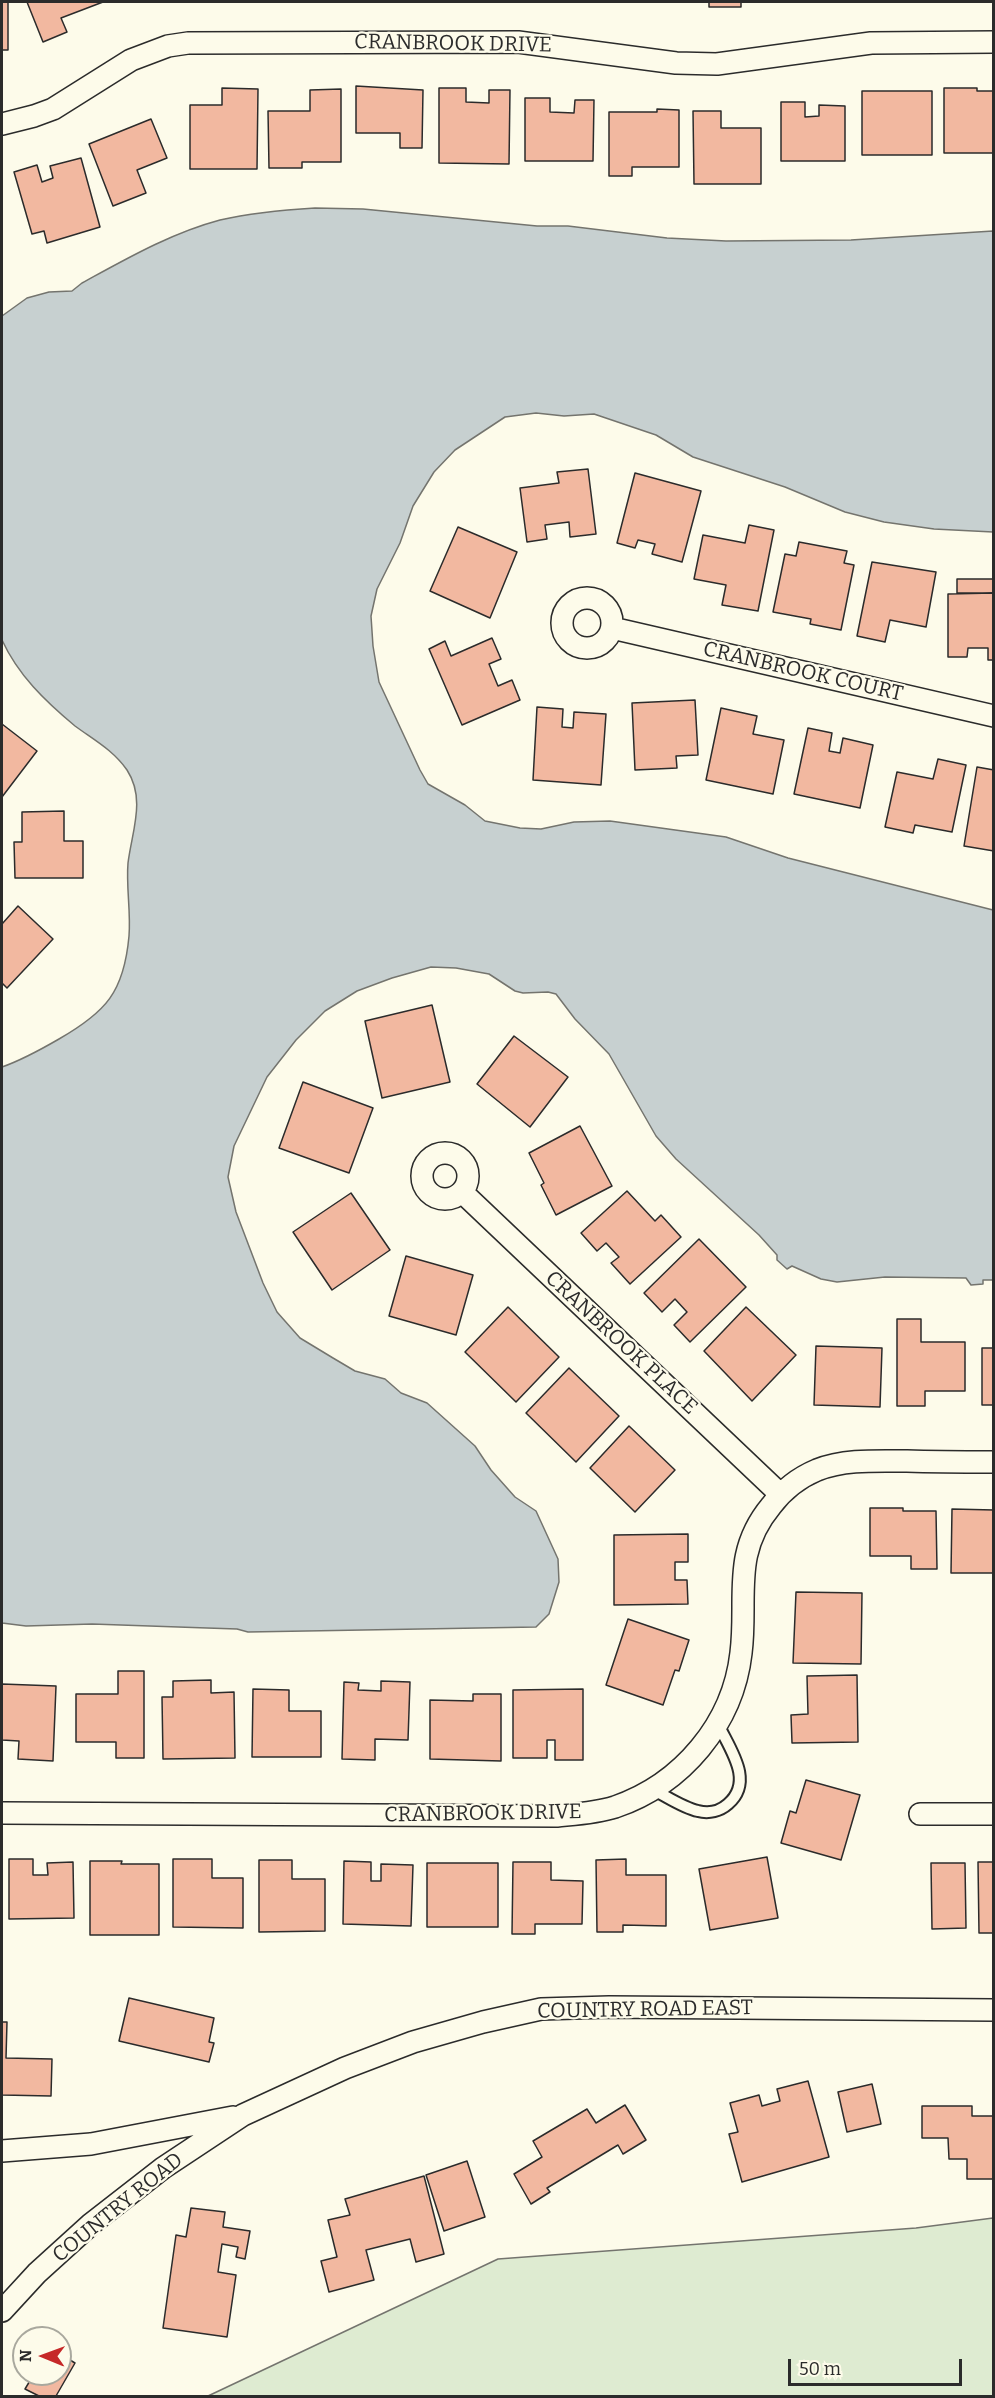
<!DOCTYPE html>
<html>
<head>
<meta charset="utf-8">
<style>
  body { margin:0 }
  #map { position:relative; width:995px; height:2398px; overflow:hidden; background:#fdfbea; font-family:Bitter,serif }
  canvas { display:block }
  .frame { position:absolute; inset:0; border:3px solid #2b2b2b; pointer-events:none }
  .north { position:absolute; left:12px; top:2326px; width:60px; height:60px; box-sizing:border-box; background:#fdfbea; border:2px solid #a9a89e; border-radius:50%; rotate:271deg; font-size:16px; font-weight:700; line-height:24px; text-align:center; color:#2b2b2b }
  .north::after { content:''; display:block; margin:auto; width:21px; height:27px; background:#c62828; clip-path:polygon(50% 0,100% 100%,50% 72%,0 100%) }
  .scale { position:absolute; left:788px; top:2359px; width:174px; height:27px; box-sizing:border-box; border:3px solid #2b2b2b; border-top:0; padding-left:8px; font-size:18px; line-height:21px; white-space:nowrap; color:#2b2b2b; -webkit-text-stroke:4px #fdfbea; paint-order:stroke }
</style>
</head>
<body>
<div id="map">
<canvas width="995" height="2398"></canvas>
<div class="frame"></div>
<div class="north">N</div>
<div class="scale">50 m</div>
</div>
<script>
const c = document.querySelector('canvas').getContext('2d');
c.lineJoin = 'round';
function fillPath(path, color) {
  c.fillStyle = color;
  c.fill(path, 'evenodd');
}
function trace(path, color, width, dash) {
  c.strokeStyle = color;
  c.lineWidth = width;
  c.lineCap = dash ? 'butt' : 'round';
  c.setLineDash(dash || []);
  c.stroke(path);
}
function label(font, color, halo, rows, align = 'center') {
  c.font = font + ' Bitter,serif';
  c.lineWidth = 4.5;
  c.setLineDash([]);
  c.textBaseline = 'middle';
  c.strokeStyle = halo;
  c.fillStyle = color;
  for (const [text, x, y, turn = 0] of rows) {
    c.save();
    c.translate(x, y);
    c.rotate((+turn || 0) * Math.PI / 180);
    c.textAlign = isNaN(turn) ? turn : align;
    if (halo) c.strokeText(text, 0, 0);
    c.fillText(text, 0, 0);
    c.restore();
  }
}
const green = new Path2D(`
  M 993,2218 L 993,2396 L 208,2396 L 498,2259 L 916,2228 Z`);
fillPath(green, '#deebd1');
trace(green, '#74746e', 1.5);
const water = new Path2D(`
  M 315,208 L 363,209 L 537,226 L 568,226 L 667,238 L 726,241 L 851,240 L 993,231 L 993,532 L 934,529 L 884,522 L 845,512 L 785,487 L 693,457 L 656,435 L 594,414 L 564,416 L 536,413 L 505,417 L 455,450 L 434,472 L 413,506 L 400,543 L 377,589 L 371,616 L 373,646 L 379,682 L 420,770 L 428,784 L 465,805 L 485,821 L 520,828 L 541,829 L 574,822 L 610,821 L 726,837 L 788,858 L 993,910 L 993,1280 L 983,1280 L 983,1284 L 971,1285 L 966,1278 L 885,1277 L 837,1282 L 821,1279 L 792,1266 L 787,1269 L 777,1260 L 777,1255 L 759,1235 L 676,1159 L 656,1136 L 609,1054 L 575,1019 L 556,994 L 548,992 L 523,993 L 515,991 L 489,974 L 456,968 L 431,967 L 392,978 L 357,991 L 325,1011 L 296,1040 L 267,1077 L 234,1146 L 228,1177 L 236,1212 L 263,1283 L 277,1312 L 300,1338 L 333,1358 L 355,1371 L 385,1379 L 401,1393 L 427,1403 L 475,1446 L 491,1470 L 515,1497 L 536,1511 L 558,1559 L 559,1582 L 549,1614 L 536,1627 L 248,1632 L 237,1629 L 207,1628 L 92,1624 L 26,1626 L 2,1623 L 2,1067 C 22,1060 40,1050 59,1039 C 106,1012 124,992 129,936 C 131,912 126,887 128,863 C 132,831 146,799 127,770 C 113,750 94,740 75,726 C 45,701 18,675 2,640 L 2,316 L 27,298 L 49,292 L 72,291 L 82,283 C 126,259 171,233 220,220 C 251,213 282,210 315,208 Z`);
fillPath(water, '#c7d0d0');
trace(water, '#74746e', 1.5);
const building = new Path2D(`
  M 2,2 L 8,2 L 8,50 L 2,50 Z
  M 27,2 L 103,2 L 61,18 L 67,32 L 43,42 Z
  M 709,2 L 741,2 L 741,7 L 709,7 Z
  M 356,86 L 423,90 L 422,148 L 400,148 L 400,133 L 356,133 Z
  M 222,88 L 258,89 L 257,169 L 190,169 L 190,105 L 222,105 Z
  M 439,88 L 466,88 L 466,102 L 489,103 L 489,90 L 510,90 L 509,164 L 439,163 Z
  M 944,88 L 977,88 L 977,91 L 994,91 L 994,153 L 944,153 Z
  M 341,89 L 341,162 L 302,162 L 302,168 L 269,168 L 268,111 L 310,111 L 310,90 Z
  M 862,91 L 932,91 L 932,155 L 862,155 Z
  M 525,98 L 550,98 L 550,112 L 574,113 L 575,100 L 594,100 L 593,161 L 525,161 Z
  M 781,102 L 805,102 L 805,117 L 819,116 L 819,105 L 845,106 L 845,161 L 781,161 Z
  M 657,109 L 679,110 L 679,167 L 632,167 L 632,176 L 609,176 L 609,112 L 657,112 Z
  M 693,111 L 721,111 L 721,128 L 761,128 L 761,184 L 694,184 Z
  M 151,119 L 167,158 L 137,170 L 146,193 L 113,206 L 89,144 Z
  M 81,158 L 100,227 L 47,243 L 44,231 L 32,234 L 14,172 L 37,165 L 42,182 L 53,178 L 50,166 Z
  M 588,469 L 596,534 L 570,537 L 569,522 L 545,525 L 547,539 L 527,542 L 520,488 L 559,483 L 557,472 Z
  M 635,473 L 701,491 L 682,562 L 652,554 L 655,544 L 638,540 L 635,548 L 617,543 Z
  M 749,525 L 774,530 L 758,611 L 722,605 L 726,585 L 694,579 L 703,535 L 745,543 Z
  M 458,527 L 517,552 L 490,618 L 430,591 Z
  M 799,542 L 847,551 L 844,563 L 854,565 L 841,630 L 810,624 L 811,619 L 773,612 L 785,554 L 796,556 Z
  M 872,562 L 936,572 L 926,627 L 890,620 L 885,642 L 857,636 Z
  M 957,579 L 993,579 L 993,593 L 957,593 Z
  M 994,593 L 994,660 L 988,660 L 988,648 L 968,648 L 967,657 L 948,657 L 948,594 Z
  M 492,638 L 501,659 L 489,664 L 498,686 L 512,680 L 520,700 L 462,725 L 429,649 L 445,641 L 451,656 Z
  M 695,700 L 698,755 L 676,756 L 677,768 L 635,770 L 632,703 Z
  M 537,707 L 563,709 L 562,727 L 573,728 L 574,712 L 606,714 L 601,785 L 533,780 Z
  M 721,708 L 757,716 L 753,734 L 784,740 L 773,794 L 706,780 Z
  M 2,724 L 37,751 L 2,797 Z
  M 808,728 L 832,733 L 829,751 L 840,753 L 843,738 L 873,745 L 860,808 L 794,794 Z
  M 938,759 L 966,765 L 952,832 L 915,825 L 913,833 L 885,827 L 897,772 L 933,779 Z
  M 977,767 L 994,770 L 994,851 L 964,846 Z
  M 64,811 L 64,841 L 83,841 L 83,878 L 15,878 L 14,842 L 22,842 L 22,812 Z
  M 18,906 L 53,939 L 7,988 L 2,983 L 2,924 Z
  M 432,1005 L 450,1082 L 382,1098 L 365,1021 Z
  M 514,1036 L 568,1077 L 530,1127 L 477,1084 Z
  M 303,1082 L 373,1108 L 349,1173 L 279,1148 Z
  M 580,1126 L 612,1186 L 556,1215 L 541,1185 L 544,1183 L 529,1153 Z
  M 627,1191 L 655,1221 L 661,1215 L 681,1237 L 630,1284 L 611,1263 L 619,1257 L 606,1243 L 597,1251 L 581,1233 Z
  M 351,1193 L 390,1250 L 332,1290 L 293,1232 Z
  M 699,1239 L 746,1287 L 690,1342 L 674,1325 L 687,1312 L 675,1299 L 662,1312 L 644,1293 Z
  M 406,1256 L 473,1275 L 456,1335 L 389,1316 Z
  M 508,1307 L 559,1357 L 516,1402 L 465,1352 Z
  M 746,1307 L 796,1355 L 752,1401 L 704,1351 Z
  M 897,1319 L 921,1319 L 921,1342 L 965,1342 L 965,1391 L 925,1391 L 925,1406 L 897,1406 Z
  M 816,1346 L 882,1348 L 880,1407 L 814,1405 Z
  M 982,1348 L 994,1348 L 994,1405 L 982,1405 Z
  M 569,1368 L 619,1416 L 576,1462 L 526,1413 Z
  M 629,1426 L 675,1470 L 635,1512 L 590,1468 Z
  M 870,1508 L 903,1508 L 903,1511 L 936,1511 L 937,1569 L 911,1569 L 911,1556 L 870,1556 Z
  M 952,1509 L 994,1510 L 994,1573 L 951,1573 Z
  M 688,1534 L 688,1562 L 675,1562 L 675,1580 L 687,1580 L 688,1604 L 614,1605 L 614,1535 Z
  M 796,1592 L 862,1593 L 861,1664 L 793,1663 Z
  M 628,1619 L 689,1640 L 679,1671 L 675,1670 L 663,1705 L 606,1685 Z
  M 118,1671 L 144,1671 L 144,1758 L 116,1758 L 116,1742 L 76,1742 L 76,1694 L 118,1694 Z
  M 857,1675 L 858,1742 L 792,1743 L 791,1715 L 808,1714 L 807,1676 Z
  M 211,1680 L 211,1693 L 234,1692 L 235,1758 L 163,1759 L 162,1697 L 173,1697 L 173,1681 Z
  M 381,1681 L 410,1682 L 408,1740 L 375,1739 L 375,1760 L 342,1759 L 344,1682 L 359,1683 L 358,1690 L 381,1691 Z
  M 2,1684 L 56,1686 L 53,1761 L 18,1759 L 19,1741 L 2,1740 Z
  M 253,1689 L 289,1690 L 289,1711 L 321,1711 L 321,1757 L 252,1757 Z
  M 583,1689 L 583,1760 L 555,1760 L 555,1740 L 547,1740 L 547,1758 L 513,1758 L 513,1690 Z
  M 473,1694 L 501,1694 L 501,1761 L 430,1759 L 430,1700 L 473,1701 Z
  M 806,1780 L 860,1795 L 841,1860 L 781,1843 L 790,1811 L 796,1813 Z
  M 767,1857 L 778,1918 L 710,1930 L 699,1869 Z
  M 9,1859 L 33,1859 L 33,1875 L 48,1875 L 47,1863 L 73,1862 L 74,1918 L 9,1919 Z
  M 173,1859 L 212,1859 L 212,1878 L 243,1878 L 243,1928 L 173,1927 Z
  M 626,1859 L 626,1875 L 666,1875 L 666,1926 L 623,1925 L 623,1932 L 597,1932 L 596,1860 Z
  M 259,1860 L 292,1860 L 292,1879 L 325,1879 L 325,1931 L 259,1932 Z
  M 90,1861 L 122,1861 L 121,1864 L 159,1864 L 159,1935 L 90,1935 Z
  M 344,1861 L 371,1862 L 371,1881 L 381,1881 L 381,1864 L 413,1865 L 411,1926 L 343,1924 Z
  M 513,1862 L 551,1862 L 551,1880 L 583,1881 L 582,1924 L 535,1924 L 535,1934 L 512,1934 Z
  M 978,1862 L 994,1862 L 994,1933 L 979,1933 Z
  M 427,1863 L 498,1863 L 498,1927 L 427,1927 Z
  M 931,1863 L 965,1863 L 966,1928 L 932,1929 Z
  M 129,1998 L 214,2018 L 209,2042 L 214,2043 L 209,2062 L 119,2041 Z
  M 2,2022 L 7,2022 L 6,2058 L 52,2059 L 51,2096 L 2,2095 Z
  M 808,2081 L 829,2157 L 742,2182 L 729,2134 L 738,2132 L 730,2103 L 759,2095 L 762,2106 L 780,2101 L 777,2089 Z
  M 872,2084 L 881,2124 L 847,2132 L 838,2092 Z
  M 625,2105 L 646,2140 L 623,2154 L 618,2145 L 547,2188 L 550,2192 L 531,2204 L 514,2174 L 542,2157 L 533,2141 L 587,2109 L 596,2123 Z
  M 922,2106 L 972,2106 L 972,2116 L 994,2116 L 994,2179 L 967,2179 L 967,2159 L 949,2159 L 948,2138 L 922,2138 Z
  M 467,2161 L 485,2217 L 444,2231 L 426,2175 Z
  M 424,2176 L 444,2254 L 416,2262 L 410,2239 L 366,2250 L 374,2280 L 329,2292 L 321,2261 L 337,2257 L 328,2220 L 350,2215 L 345,2199 Z
  M 191,2208 L 225,2212 L 223,2227 L 250,2231 L 245,2259 L 236,2257 L 238,2247 L 222,2244 L 218,2272 L 236,2275 L 227,2337 L 163,2328 L 176,2235 L 186,2237 Z
  M 60,2354 L 75,2363 L 56,2396 L 39,2396 L 25,2389 L 34,2374 L 60,2374 Z`);
fillPath(building, '#f2b8a0');
trace(building, '#2b2b2b', 1.5);
const lane = new Path2D(`
  M 652,1789 C 666,1796 683,1808 698,1811 C 709,1814 720,1811 728,1804 C 755,1781 729,1748 718,1724`);
const street = new Path2D(`
  M 2,124 L 34,116 L 53,109 L 131,60 L 168,46 L 188,43 L 518,42 L 676,63 L 717,64 L 871,43 L 994,42
  M562 623a25 25 0 1 1 50 0a25 25 0 1 1-50 0Z
  M 612,628 L 994,716
  M422 1176a23 23 0 1 1 46 0a23 23 0 1 1-46 0Z
  M 462,1192 L 780,1494
  M 2,1813 L 557,1816 C 577,1814 596,1813 615,1807 C 682,1784 733,1724 741,1653 C 748,1598 731,1554 771,1506 C 783,1490 798,1478 817,1470 C 845,1459 877,1461 907,1461 C 936,1462 965,1462 994,1462
  M 920,1814 L 994,1814
  M 2,2151 L 91,2144 L 233,2117
  M 2,2311 L 37,2273 L 91,2224 L 163,2168 L 243,2115 L 345,2068 L 413,2042 L 483,2022 L 541,2009 L 609,2007 L 994,2010`);
trace(lane, '#2b2b2b', 14);
trace(street, '#2b2b2b', 24);
trace(lane, '#fdfbea', 10);
trace(street, '#fdfbea', 21);
label('21px', '#2b2b2b', '#fdfbea', [
  ["CRANBROOK DRIVE",453,44,1],
  ["CRANBROOK COURT",803,672,13],
  ["CRANBROOK PLACE",621,1343,43],
  ["CRANBROOK DRIVE",483,1814,-1],
  ["COUNTRY ROAD EAST",645,2010,-1],
  ["COUNTRY ROAD",118,2208,-39]
]);
</script>
</body>
</html>
